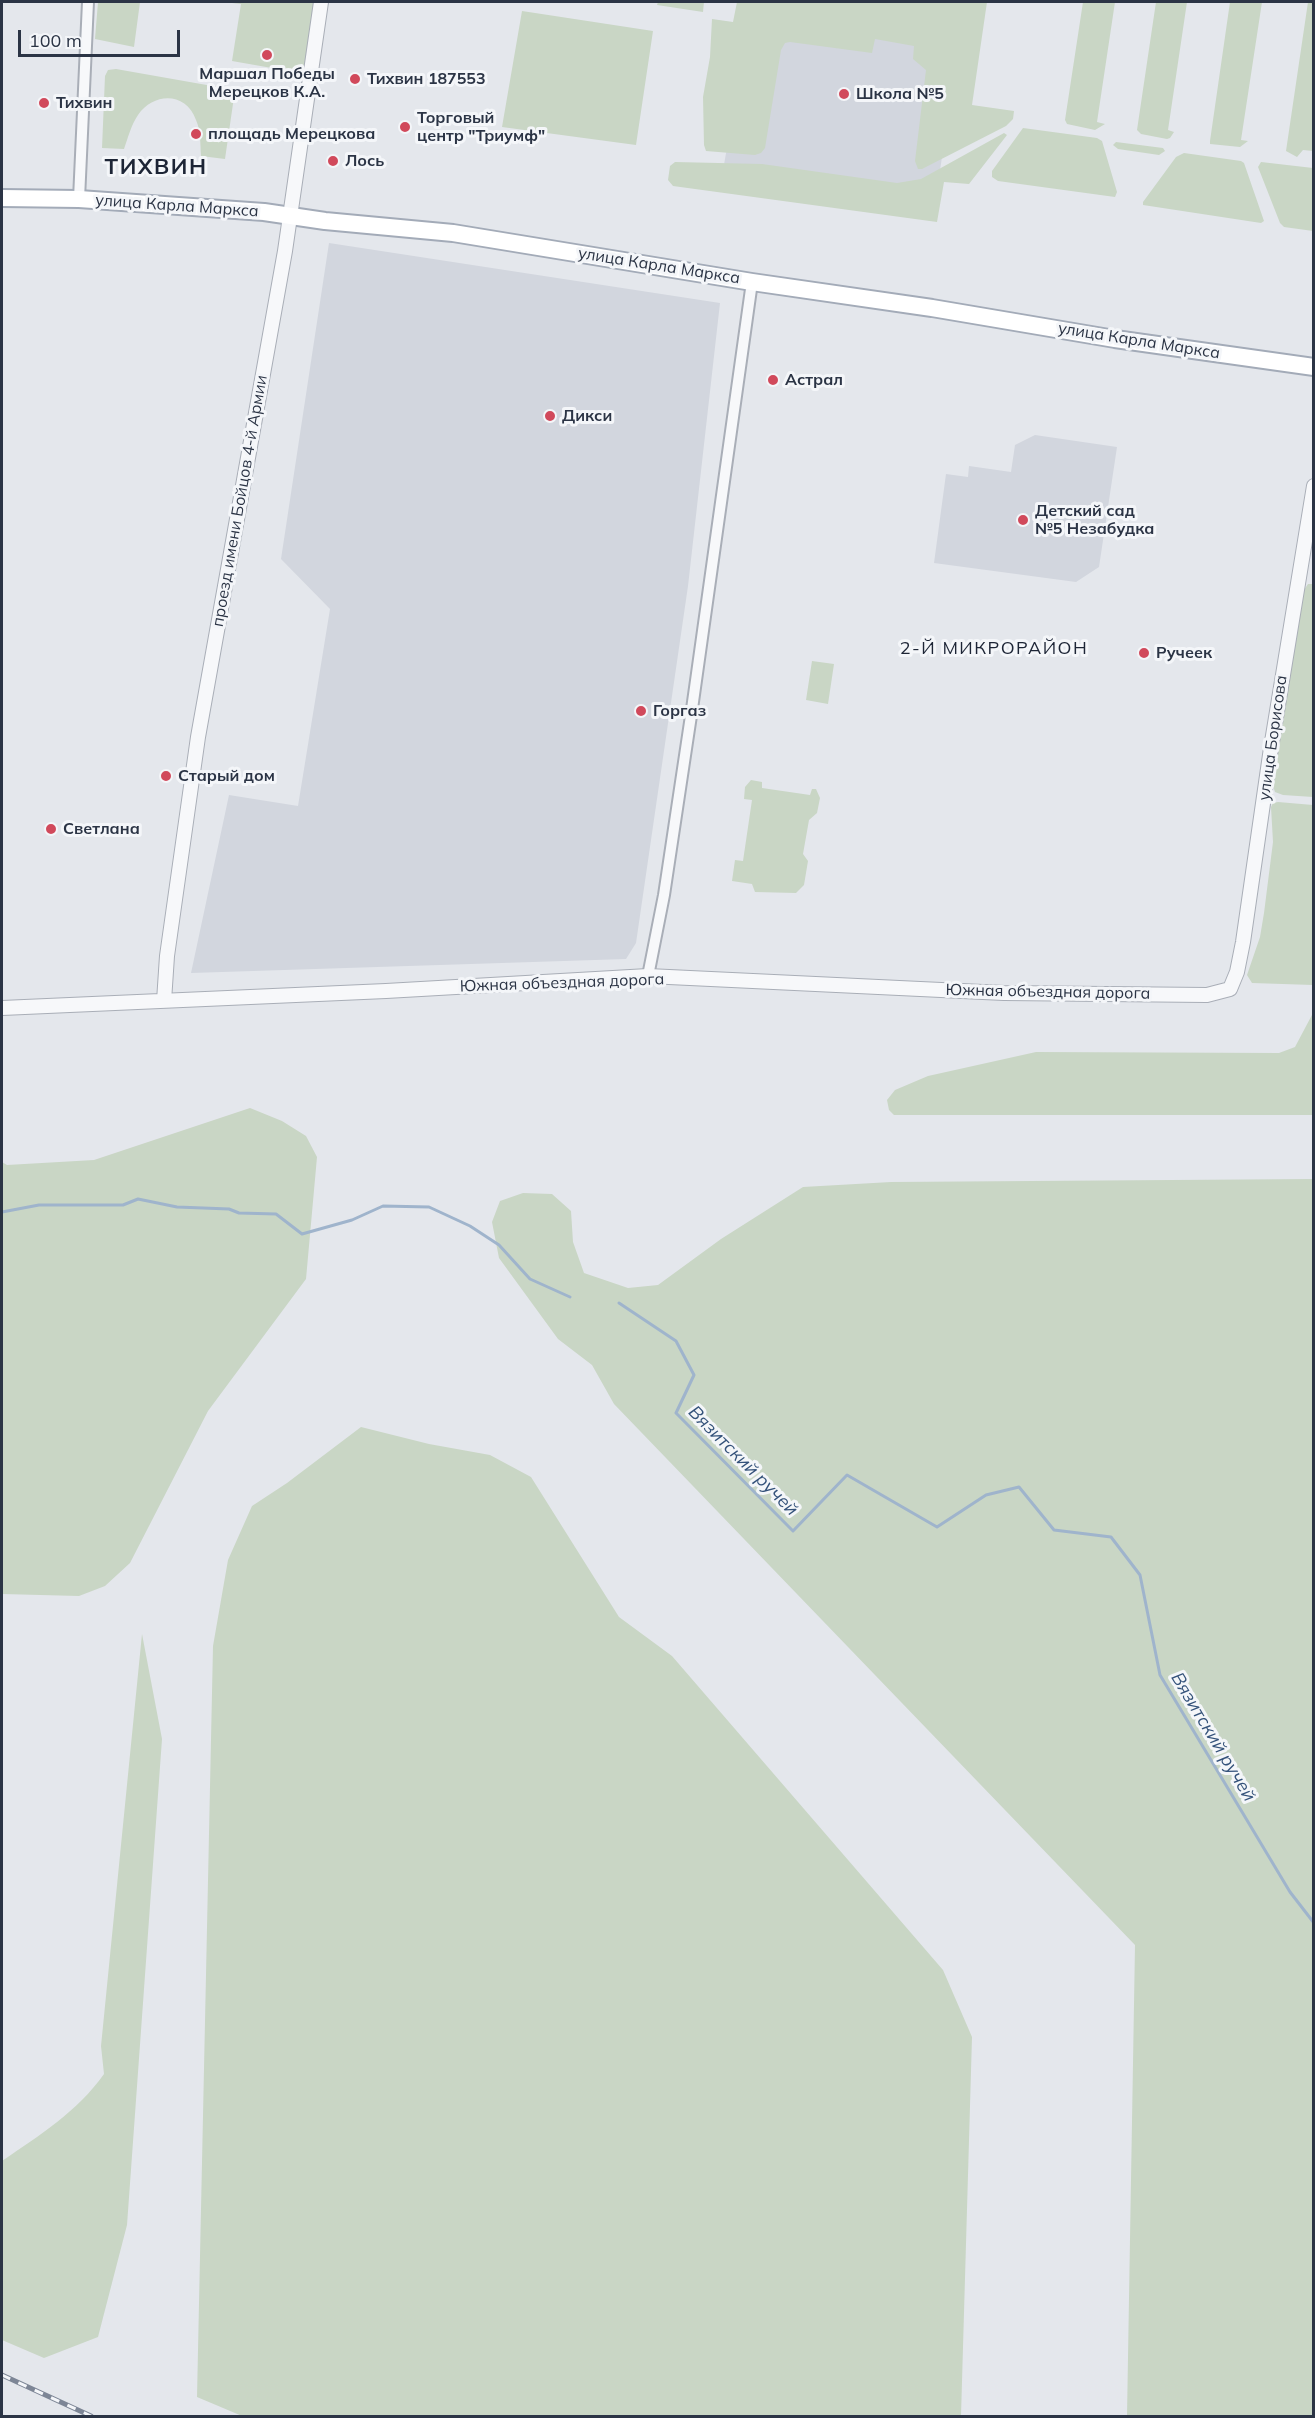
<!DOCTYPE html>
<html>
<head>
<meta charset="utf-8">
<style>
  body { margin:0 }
  #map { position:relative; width:1315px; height:2418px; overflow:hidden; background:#e4e7ec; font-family:Mulish,sans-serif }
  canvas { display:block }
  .frame { position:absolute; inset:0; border:3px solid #2b3445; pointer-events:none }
  .scale { position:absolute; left:18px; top:30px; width:162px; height:27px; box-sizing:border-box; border:3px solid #2b3445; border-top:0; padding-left:8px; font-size:18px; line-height:21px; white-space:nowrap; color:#2b3445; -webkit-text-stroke:4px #f4f6f9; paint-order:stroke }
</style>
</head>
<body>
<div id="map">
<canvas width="1315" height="2418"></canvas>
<div class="frame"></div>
<div class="scale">100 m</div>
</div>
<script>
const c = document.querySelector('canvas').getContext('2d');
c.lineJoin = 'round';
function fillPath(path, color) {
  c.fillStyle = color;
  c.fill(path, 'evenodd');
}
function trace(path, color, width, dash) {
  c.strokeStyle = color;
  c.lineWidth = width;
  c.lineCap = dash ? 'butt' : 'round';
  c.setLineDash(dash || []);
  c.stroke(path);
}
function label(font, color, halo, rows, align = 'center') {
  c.font = font + ' Mulish,sans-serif';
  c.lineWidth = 6;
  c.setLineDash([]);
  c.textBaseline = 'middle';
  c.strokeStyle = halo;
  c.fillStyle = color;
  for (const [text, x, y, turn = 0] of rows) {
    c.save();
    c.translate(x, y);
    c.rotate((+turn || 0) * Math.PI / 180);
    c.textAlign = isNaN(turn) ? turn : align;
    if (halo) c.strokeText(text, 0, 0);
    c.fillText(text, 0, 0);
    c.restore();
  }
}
fillPath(new Path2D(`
  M 753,2 L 964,2 L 933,220 L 720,187 Z
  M 329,243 L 720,303 L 688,586 L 636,943 L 626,959 L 191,973 L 229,795 L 298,806 L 330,609 L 281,559 Z
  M 1035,435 L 1117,447 L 1099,567 L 1076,582 L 934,563 L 946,474 L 968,477 L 969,466 L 1011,472 L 1015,445 Z`), '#d2d6de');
fillPath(new Path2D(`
  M 98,2 L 140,2 L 134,47 L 95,39 Z
  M 223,2 L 315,2 L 306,74 L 232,61 L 241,4 Z
  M 658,2 L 704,2 L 703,12 L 657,5 Z
  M 737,2 L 987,2 L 972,105 L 1014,111 L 1013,119 L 1006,126 L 922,169 L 918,169 L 915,161 L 926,70 L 913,59 L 914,46 L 875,39 L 872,53 L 790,42 L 785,43 L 781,50 L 765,148 L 761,153 L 755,155 L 706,151 L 704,145 L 703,97 L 710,57 L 712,19 L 733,22 Z
  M 1083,2 L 1115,2 L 1097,122 L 1105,124 L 1095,130 L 1067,124 L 1065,120 Z
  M 1156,2 L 1187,2 L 1168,130 L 1174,132 L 1170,138 L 1167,139 L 1141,134 L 1137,130 Z
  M 1230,2 L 1262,2 L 1241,140 L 1248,141 L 1240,147 L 1210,144 L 1210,141 Z
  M 1308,2 L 1314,2 L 1313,151 L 1303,150 L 1297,157 L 1286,151 Z
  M 522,11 L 653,31 L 636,145 L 502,127 Z
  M 116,69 L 235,90 L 225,159 L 201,156 C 200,144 201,131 196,120 C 186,92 154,92 138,115 C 131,125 128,138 124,149 L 102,148 L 105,76 L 108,70 Z
  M 1023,128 L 1097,138 L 1102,141 L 1117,192 L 1115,197 L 998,181 L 992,177 L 992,171 Z
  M 1004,133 L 1007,135 L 969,184 L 944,182 L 937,222 L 673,186 L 668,180 L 670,166 L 675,162 L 762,164 L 897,183 L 921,179 Z
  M 1116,142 L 1163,148 L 1165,151 L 1159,155 L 1118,149 L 1113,145 Z
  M 1184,153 L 1241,161 L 1244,163 L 1264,221 L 1261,223 L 1143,205 L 1143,202 L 1176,157 Z
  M 1261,162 L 1313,168 L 1313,231 L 1284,227 L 1280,223 L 1258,167 Z
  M 1308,584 L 1313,584 L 1313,797 L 1283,795 L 1275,792 L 1273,786 L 1302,593 Z
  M 812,661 L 834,664 L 828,704 L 806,700 Z
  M 751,780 L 762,782 L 762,788 L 810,795 L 812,789 L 816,789 L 820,798 L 817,813 L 809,820 L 803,854 L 808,861 L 804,885 L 796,893 L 755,892 L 752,884 L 732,881 L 735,860 L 743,861 L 752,800 L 744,799 L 745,787 Z
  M 1278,802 L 1313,805 L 1313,985 L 1252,983 L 1247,975 L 1260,937 L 1264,913 L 1273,842 L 1271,807 L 1273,803 Z
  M 1313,1013 L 1313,1115 L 894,1115 L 889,1110 L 887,1100 L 895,1090 L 928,1076 L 1036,1052 L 1279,1053 L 1295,1047 Z
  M 250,1108 L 282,1121 L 306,1136 L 317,1157 L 306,1279 L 208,1411 L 130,1563 L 105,1586 L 79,1596 L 2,1594 L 2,1162 L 7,1165 L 94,1160 Z
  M 1313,1179 L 1313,2416 L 1127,2416 L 1135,1945 L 614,1404 L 592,1365 L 558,1339 L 499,1258 L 492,1222 L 500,1201 L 523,1193 L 552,1194 L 571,1211 L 573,1242 L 584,1273 L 628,1288 L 658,1285 L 721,1239 L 803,1187 L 891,1182 Z
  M 361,1427 L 429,1444 L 490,1455 L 531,1477 L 619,1617 L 672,1656 L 943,1970 L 972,2037 L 961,2416 L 242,2416 L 197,2397 L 213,1646 L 228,1560 L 252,1506 L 287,1483 Z
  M 142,1634 L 162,1739 L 127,2225 L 98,2337 L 44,2358 L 2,2340 L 2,2161 C 40,2135 77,2112 104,2074 L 101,2046 Z`), '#c9d6c5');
trace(new Path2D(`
  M 2,1212 L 39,1205 L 123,1205 L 138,1199 L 177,1207 L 229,1209 L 239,1213 L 276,1214 L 302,1234 L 352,1220 L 383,1206 L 429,1207 L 470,1226 L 499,1245 L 530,1279 L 570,1297
  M 619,1303 L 676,1341 L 694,1375 L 676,1413 L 793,1531 L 847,1475 L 937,1527 L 986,1495 L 1019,1487 L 1054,1530 L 1111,1537 L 1140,1575 L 1160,1675 L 1290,1892 L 1314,1923`), '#9fb4cc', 3);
const minor = new Path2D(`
  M 79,199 L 88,2
  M 648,976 L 664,895 L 692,709 L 752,282`);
const tertiary = new Path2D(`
  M 164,1001 L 167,956 L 198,737 L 285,251 L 321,2
  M 2,1008 L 386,991 L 648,976 L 1004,993 L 1207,995 L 1230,989 L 1237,972 L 1243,942 L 1271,748 L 1314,486`);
const primary = new Path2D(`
  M 2,198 L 79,199 L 264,212 L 325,221 L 453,233 L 752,282 L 932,308 L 1115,339 L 1314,367`);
trace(minor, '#a9aeb7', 14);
trace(tertiary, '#a9aeb7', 16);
trace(primary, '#a3abb8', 20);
trace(minor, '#f7f8fa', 10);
trace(tertiary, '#f7f8fa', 14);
trace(primary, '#fff', 16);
const rail = new Path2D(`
  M 2,2375 L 91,2416`);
trace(rail, '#7d8696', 5);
trace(rail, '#f4f6f9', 3, [9]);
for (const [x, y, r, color] of [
  [267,55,6,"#d1495b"],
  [355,79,6,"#d1495b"],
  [844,94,6,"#d1495b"],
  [44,103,6,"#d1495b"],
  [405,127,6,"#d1495b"],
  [196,134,6,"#d1495b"],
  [333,161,6,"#d1495b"],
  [773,380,6,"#d1495b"],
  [550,416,6,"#d1495b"],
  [1023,520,6,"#d1495b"],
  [1144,653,6,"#d1495b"],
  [641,711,6,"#d1495b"],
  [166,776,6,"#d1495b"],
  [51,829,6,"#d1495b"]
]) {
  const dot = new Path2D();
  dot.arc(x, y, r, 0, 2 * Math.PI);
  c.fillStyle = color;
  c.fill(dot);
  trace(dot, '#f4f6f9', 2);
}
label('bold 16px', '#2b3445', '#f4f6f9', [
  ["Маршал Победы",267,74,"center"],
  ["Мерецков К.А.",267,92,"center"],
  ["Тихвин 187553",367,79],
  ["Школа №5",856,94],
  ["Тихвин",56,103],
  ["Торговый",417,118],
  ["центр \"Триумф\"",417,136],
  ["площадь Мерецкова",208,134],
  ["Лось",345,161],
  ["Астрал",785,380],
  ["Дикси",562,416],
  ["Детский сад",1035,511],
  ["№5 Незабудка",1035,529],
  ["Ручеек",1156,653],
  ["Горгаз",653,711],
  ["Старый дом",178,776],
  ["Светлана",63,829]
], 'left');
label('16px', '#2b3445', '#f4f6f9', [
  ["улица Карла Маркса",177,206,4],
  ["улица Карла Маркса",659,266,9],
  ["улица Карла Маркса",1139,341,9],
  ["проезд имени Бойцов 4-й Армии",240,501,-80],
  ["улица Борисова",1273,738,-82],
  ["Южная объездная дорога",562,983,-2],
  ["Южная объездная дорога",1048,992,1]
]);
c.letterSpacing = '1.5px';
label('18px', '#1d2536', '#f4f6f9', [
  ["2-Й МИКРОРАЙОН",994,649]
]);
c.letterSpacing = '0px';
label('italic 18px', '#34527a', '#f4f6f9', [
  ["Вязитский ручей",743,1461,45],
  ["Вязитский ручей",1213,1737,59]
]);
c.letterSpacing = '1.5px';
label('bold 22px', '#1d2536', '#f4f6f9', [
  ["ТИХВИН",156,167]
]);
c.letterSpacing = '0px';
</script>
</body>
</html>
